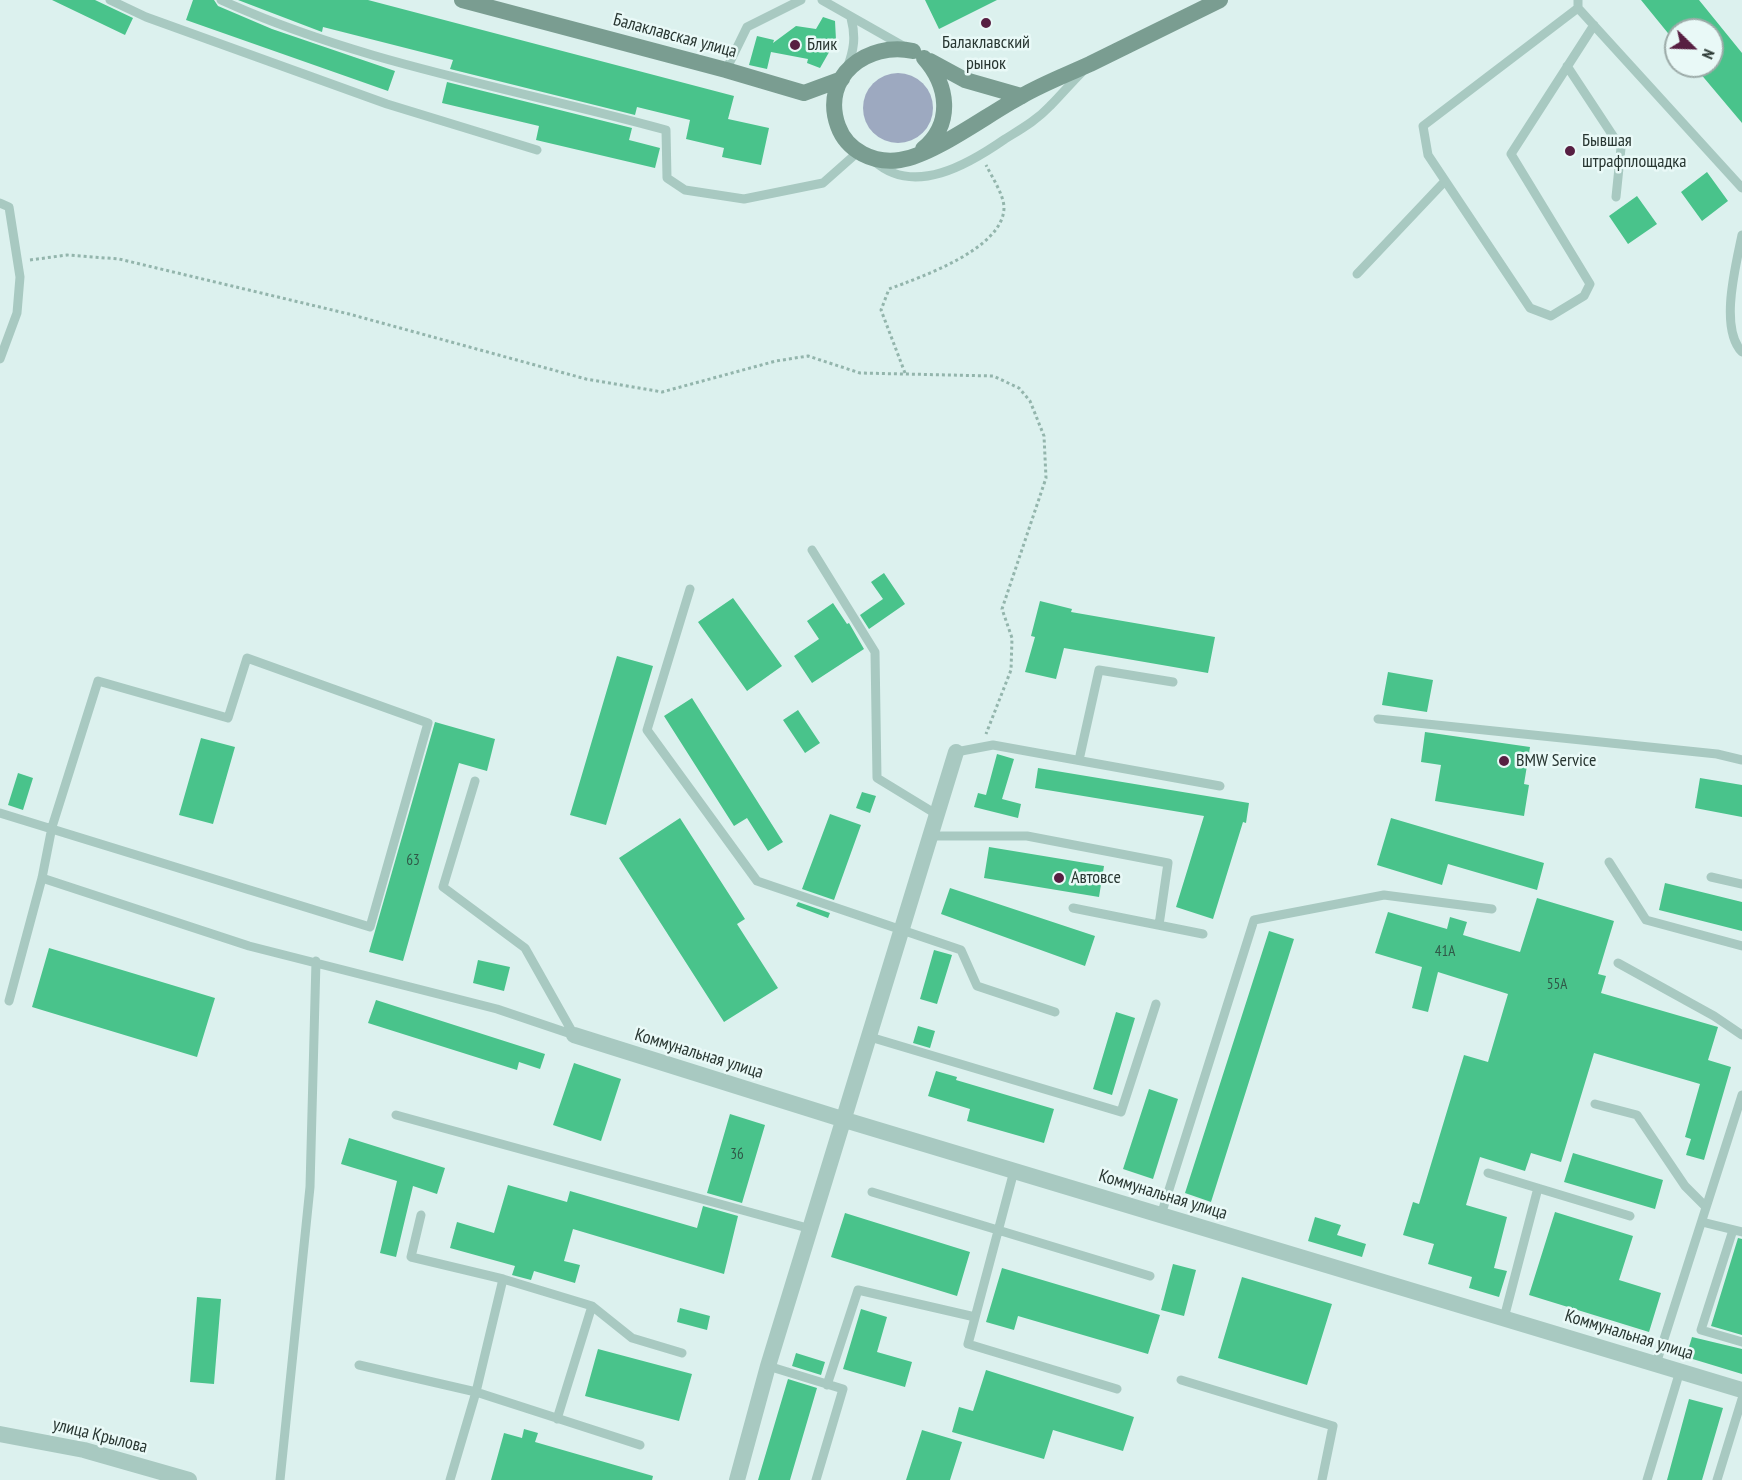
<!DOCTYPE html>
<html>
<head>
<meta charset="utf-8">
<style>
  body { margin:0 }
  #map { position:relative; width:1742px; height:1480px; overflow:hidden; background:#dcf1ee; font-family:"PT Sans Narrow",sans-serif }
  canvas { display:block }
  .north { position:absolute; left:1664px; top:18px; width:60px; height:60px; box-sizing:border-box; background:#e9f9f7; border:2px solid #9caba8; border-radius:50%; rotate:113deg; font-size:16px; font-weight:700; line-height:24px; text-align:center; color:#283631 }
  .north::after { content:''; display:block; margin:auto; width:21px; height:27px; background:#571f42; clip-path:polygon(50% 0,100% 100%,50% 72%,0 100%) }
</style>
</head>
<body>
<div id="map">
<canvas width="1742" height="1480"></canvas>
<div class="north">N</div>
</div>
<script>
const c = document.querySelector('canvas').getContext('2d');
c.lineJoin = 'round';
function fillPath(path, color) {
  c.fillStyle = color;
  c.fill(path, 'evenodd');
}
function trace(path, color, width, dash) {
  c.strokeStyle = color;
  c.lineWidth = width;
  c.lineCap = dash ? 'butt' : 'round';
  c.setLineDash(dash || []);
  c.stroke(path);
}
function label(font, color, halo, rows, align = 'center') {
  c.font = font + ' "PT Sans Narrow",sans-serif';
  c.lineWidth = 5;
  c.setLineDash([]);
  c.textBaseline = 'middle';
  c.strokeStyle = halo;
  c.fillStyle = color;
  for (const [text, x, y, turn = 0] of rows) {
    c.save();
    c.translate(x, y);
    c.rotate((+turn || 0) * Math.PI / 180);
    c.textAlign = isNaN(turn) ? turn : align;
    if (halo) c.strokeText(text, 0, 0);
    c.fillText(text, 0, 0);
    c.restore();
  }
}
fillPath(new Path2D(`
  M863 108a35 35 0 1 1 70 0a35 35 0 1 1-70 0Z`), '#9da9c0');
fillPath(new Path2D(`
  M 52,0 L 95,0 L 133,18 L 125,35 Z
  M 193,0 L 214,0 L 218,6 L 272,29 L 395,71 L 388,91 L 186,20 Z
  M 238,0 L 368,0 L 734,96 L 728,119 L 769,128 L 761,165 L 722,157 L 724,148 L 686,139 L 690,120 L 637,107 L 635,115 L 450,69 L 453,60 L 323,27 L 322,32 Z
  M 925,0 L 997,0 L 939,29 Z
  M 1641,0 L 1699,0 L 1742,53 L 1742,123 L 1694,66 L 1712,66 L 1712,30 L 1676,30 L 1676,43 Z
  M 823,17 L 835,21 L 836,40 L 820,68 L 807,63 L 808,59 L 771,52 L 767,69 L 749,65 L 757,36 L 774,40 L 773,43 L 796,26 L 816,29 Z
  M 447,82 L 632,128 L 629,140 L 660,148 L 655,168 L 536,140 L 539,126 L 442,103 Z
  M 1707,172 L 1728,201 L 1702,221 L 1681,192 Z
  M 1637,196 L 1657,224 L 1628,244 L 1609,216 Z
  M 884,573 L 905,604 L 869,629 L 860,615 L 883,599 L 871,582 Z
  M 733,598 L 782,666 L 747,691 L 698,622 Z
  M 1040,601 L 1072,609 L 1071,612 L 1215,637 L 1208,673 L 1064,648 L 1056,679 L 1025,672 L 1035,637 L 1031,636 Z
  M 833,603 L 847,624 L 849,623 L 864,649 L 812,683 L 794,656 L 819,639 L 807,621 Z
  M 617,656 L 653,666 L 606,825 L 570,815 Z
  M 1388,672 L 1433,680 L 1427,712 L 1382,705 Z
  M 692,698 L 783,842 L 768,851 L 747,818 L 734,826 L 664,716 Z
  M 798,710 L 820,743 L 805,753 L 783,720 Z
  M 435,722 L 495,739 L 487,771 L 459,763 L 403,961 L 369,952 Z
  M 1425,732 L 1530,747 L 1524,784 L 1529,785 L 1524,816 L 1435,801 L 1441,765 L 1421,762 Z
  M 201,738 L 235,747 L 213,824 L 179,815 Z
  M 997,754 L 1014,759 L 1002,799 L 1021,804 L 1018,818 L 974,807 L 978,793 L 986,795 Z
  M 1038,768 L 1249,803 L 1246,823 L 1243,822 L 1213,919 L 1176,907 L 1204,816 L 1035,788 Z
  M 18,773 L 33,778 L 23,810 L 8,805 Z
  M 1700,778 L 1742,785 L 1742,817 L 1695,808 Z
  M 862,792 L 876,796 L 870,813 L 856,808 Z
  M 830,814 L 861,825 L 834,900 L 802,889 Z
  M 680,818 L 745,919 L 737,924 L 778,988 L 724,1022 L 619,858 Z
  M 1391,818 L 1544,863 L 1537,890 L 1448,864 L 1442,885 L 1377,865 Z
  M 989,847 L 1104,866 L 1099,897 L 984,878 Z
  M 1665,883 L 1742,902 L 1742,931 L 1659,910 Z
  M 950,888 L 1095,936 L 1085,966 L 941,914 Z
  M 1537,898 L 1614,921 L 1598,974 L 1606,976 L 1601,993 L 1718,1027 L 1708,1060 L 1731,1067 L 1704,1160 L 1686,1155 L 1691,1139 L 1685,1137 L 1700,1084 L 1594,1053 L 1561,1162 L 1531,1153 L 1525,1171 L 1480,1157 L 1466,1205 L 1507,1217 L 1494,1268 L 1507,1271 L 1499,1297 L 1469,1288 L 1472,1277 L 1428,1264 L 1434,1244 L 1403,1235 L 1413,1202 L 1419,1204 L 1464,1055 L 1488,1062 L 1508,994 L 1438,972 L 1428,1012 L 1412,1008 L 1422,967 L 1375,953 L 1388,912 L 1447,929 L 1450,917 L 1467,922 L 1463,935 L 1520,952 Z
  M 798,902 L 830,913 L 828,918 L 796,906 Z
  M 1269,931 L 1294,939 L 1211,1202 L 1185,1193 Z
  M 49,948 L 215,998 L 197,1057 L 32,1007 Z
  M 934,950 L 952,955 L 937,1004 L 920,999 Z
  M 478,960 L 510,967 L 504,991 L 473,983 Z
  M 376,1000 L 545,1054 L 540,1069 L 519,1062 L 517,1070 L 368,1023 Z
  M 1116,1012 L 1135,1018 L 1112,1095 L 1093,1089 Z
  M 918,1026 L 935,1031 L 930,1048 L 913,1043 Z
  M 574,1063 L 621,1079 L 601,1141 L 553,1125 Z
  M 936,1071 L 957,1077 L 956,1080 L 1054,1109 L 1044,1143 L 967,1121 L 970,1109 L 928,1096 Z
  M 1149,1089 L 1178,1099 L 1153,1179 L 1123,1169 Z
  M 730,1114 L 765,1125 L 742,1203 L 707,1193 Z
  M 349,1138 L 445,1168 L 437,1194 L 413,1186 L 396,1257 L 380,1253 L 397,1181 L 341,1164 Z
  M 1573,1153 L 1663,1180 L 1655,1209 L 1564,1182 Z
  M 508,1185 L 567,1202 L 570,1191 L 697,1228 L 703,1206 L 738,1216 L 724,1274 L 573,1229 L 564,1261 L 580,1265 L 575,1283 L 534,1271 L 531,1280 L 512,1275 L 515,1266 L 450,1248 L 457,1222 L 494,1233 Z
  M 1555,1212 L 1633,1236 L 1619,1280 L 1661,1293 L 1649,1332 L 1529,1295 Z
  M 845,1213 L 970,1252 L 957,1296 L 831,1257 Z
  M 1315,1217 L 1341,1225 L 1337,1235 L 1366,1244 L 1362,1257 L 1308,1241 Z
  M 1738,1238 L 1742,1239 L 1742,1335 L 1711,1326 Z
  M 1173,1264 L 1196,1270 L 1184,1316 L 1161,1310 Z
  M 1002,1268 L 1160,1315 L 1148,1354 L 1018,1316 L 1014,1330 L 986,1322 Z
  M 1242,1277 L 1332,1304 L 1307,1385 L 1218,1358 Z
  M 197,1297 L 221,1299 L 214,1384 L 190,1382 Z
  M 680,1308 L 710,1316 L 707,1330 L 677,1322 Z
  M 861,1309 L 887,1317 L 877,1352 L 912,1362 L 905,1387 L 843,1369 Z
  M 1692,1337 L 1742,1349 L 1742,1374 L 1686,1357 Z
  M 598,1349 L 692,1374 L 679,1421 L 585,1396 Z
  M 796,1353 L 825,1362 L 821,1375 L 792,1366 Z
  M 986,1370 L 1134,1417 L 1123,1451 L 1053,1430 L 1044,1459 L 952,1432 L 959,1407 L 973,1411 Z
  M 788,1379 L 817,1388 L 790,1480 L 758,1480 Z
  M 1689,1399 L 1723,1408 L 1702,1480 L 1667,1480 Z
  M 524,1429 L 538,1433 L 535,1442 L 653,1476 L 652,1480 L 491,1480 L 504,1433 L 522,1438 Z
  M 922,1430 L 962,1442 L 950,1480 L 906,1480 Z`), '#49c38b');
trace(new Path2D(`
  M 30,260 L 67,255 L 119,259 L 349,314 L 586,379 L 662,392 L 776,361 L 808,356 L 860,373 L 993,376 L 1019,388 L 1030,401 L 1044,436 L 1046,478 L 1002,609 L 1012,638 L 1011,670 L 986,734
  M 905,373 L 881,310 L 889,289 C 921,277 1003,249 1004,208 C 1004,195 992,177 986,165`), '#93b5ac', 3, [3, 3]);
trace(new Path2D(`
  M 110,0 L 146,17 L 387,104 L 537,150
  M 221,0 C 361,64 518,89 666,130 L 667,178 L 685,190 L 744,199 L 823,183 L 858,152
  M 822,0 L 903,46
  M 1578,0 L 1578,8 L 1742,188
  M 1578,8 L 1423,126 L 1428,155 L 1530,308 L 1551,316 L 1584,296 L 1590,284 L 1511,154 L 1594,25
  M 1567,66 L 1621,148 L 1616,197
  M 847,68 C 854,50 856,37 851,18
  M 726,70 L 747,27 L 801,0
  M 874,161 C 914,197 969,164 1005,139 C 1021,129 1037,120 1050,106 C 1061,95 1071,83 1082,72
  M 0,203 L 9,207 L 20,277 L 17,313 L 0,359
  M 1742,235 C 1736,265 1719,328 1742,352
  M 1357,274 L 1445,181
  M 812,550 L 875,652 L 877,778 L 936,814
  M 690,589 L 647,730 L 757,881 L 961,950 L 977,986 L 1055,1012
  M 1378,719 L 1717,754 L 1742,760
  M 956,752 L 993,745 L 1220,786
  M 1079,760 L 1099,670 L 1173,682
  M 475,781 L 443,887 L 525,948 L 574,1035
  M 0,813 L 370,927 L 428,723 L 247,658 L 228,718 L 98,681 L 52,827 L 42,878 L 9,1001
  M 929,836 L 1027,836 L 1168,863 L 1159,925
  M 1609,862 L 1646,920 L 1742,946
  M 1711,877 L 1742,884
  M 42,878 L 249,946 L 497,1009 L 574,1035
  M 1073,908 L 1203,934
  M 1618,963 L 1714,1016 L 1742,1035
  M 870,1037 L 1121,1112 L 1156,1004
  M 1595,1104 L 1637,1115 L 1685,1186 L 1706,1207
  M 396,1115 L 811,1229
  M 1014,1171 L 968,1344 L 1117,1389
  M 1488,1173 L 1630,1216
  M 872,1192 L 1150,1276
  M 421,1215 L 411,1257 L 503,1279 L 592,1306 L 632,1338 L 682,1353
  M 1161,1215 L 1254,920 L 1384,895 L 1492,909
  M 1702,1222 L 1742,1232
  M 1733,1230 L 1701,1330 L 1742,1342
  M 1504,1318 L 1538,1188
  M 1656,1364 L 1742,1095
  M 359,1365 L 476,1392 L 640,1445
  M 768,1366 L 843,1389 L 816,1480
  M 1181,1380 L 1333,1426 L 1322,1480
  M 827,1385 L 858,1290 L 975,1317
  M 557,1419 L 592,1306
  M 280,1480 L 310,1187 L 316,961
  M 450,1480 L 476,1392 L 503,1279
  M 1647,1480 L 1680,1371
  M 1717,1480 L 1742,1399`), '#a8c9c1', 9);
trace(new Path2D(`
  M 574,1035 L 845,1120 L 1742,1390
  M 737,1480 L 768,1366 L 956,752`), '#a8c9c1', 16);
trace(new Path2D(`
  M 0,1434 L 84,1450 L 189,1480`), '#a8c9c1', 16);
trace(new Path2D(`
  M 462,0 L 726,70 L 804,93 L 842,79
  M 913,51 C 868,41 820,76 838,126 C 847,151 874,164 900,160 C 934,155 988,114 1020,97 C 1042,84 1066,75 1090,64 C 1133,43 1177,21 1220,0
  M 930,61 L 965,80 L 1021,96
  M 923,149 C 954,123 948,85 924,58`), '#7a9d91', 16);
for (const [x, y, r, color] of [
  [986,23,6,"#571f42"],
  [795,45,6,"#571f42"],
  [1570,151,6,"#571f42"],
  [1504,761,6,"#571f42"],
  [1059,878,6,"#571f42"]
]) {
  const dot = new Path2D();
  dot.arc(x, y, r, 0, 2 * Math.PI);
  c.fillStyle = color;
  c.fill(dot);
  trace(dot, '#e9f9f7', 2);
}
label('15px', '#305948', null, [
  ["63",413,861],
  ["41А",1445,952],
  ["55А",1557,985],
  ["36",737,1155]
]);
label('18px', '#283631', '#e9f9f7', [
  ["Балаклавская улица",675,36,15],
  ["Коммунальная улица",699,1054,17],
  ["Коммунальная улица",1163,1195,17],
  ["Коммунальная улица",1629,1335,17],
  ["улица Крылова",100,1436,14]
]);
label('18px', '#283631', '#e9f9f7', [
  ["Балаклавский",986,43,"center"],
  ["рынок",986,64,"center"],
  ["Блик",807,45],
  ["Бывшая",1582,141],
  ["штрафплощадка",1582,162],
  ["BMW Service",1516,761],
  ["Автовсе",1071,878]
], 'left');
</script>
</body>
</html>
